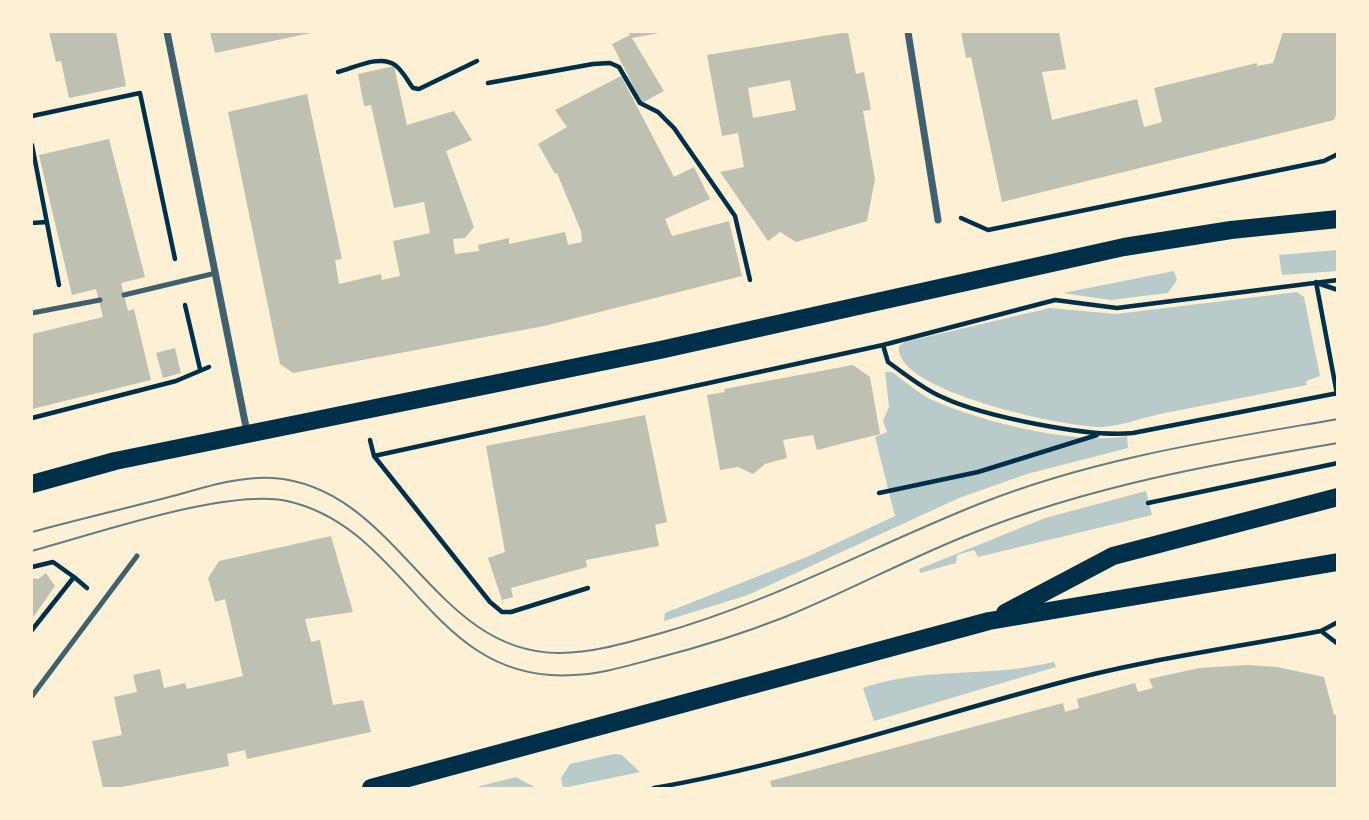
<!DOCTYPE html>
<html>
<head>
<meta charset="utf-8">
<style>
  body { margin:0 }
  #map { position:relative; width:1369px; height:820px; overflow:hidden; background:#fdf0d5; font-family:"Source Sans 3",sans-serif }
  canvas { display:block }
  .frame { position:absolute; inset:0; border:33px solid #fdf0d5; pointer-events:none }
</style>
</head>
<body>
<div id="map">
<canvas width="1369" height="820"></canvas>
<div class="frame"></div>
</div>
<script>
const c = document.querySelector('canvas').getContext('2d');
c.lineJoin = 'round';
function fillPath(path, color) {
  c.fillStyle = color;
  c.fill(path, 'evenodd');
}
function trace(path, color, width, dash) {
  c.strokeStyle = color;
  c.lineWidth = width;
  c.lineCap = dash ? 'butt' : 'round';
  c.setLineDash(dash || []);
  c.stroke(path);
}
fillPath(new Path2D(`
  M 1337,250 L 1337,271 L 1282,275 L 1279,255 Z
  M 1174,271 L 1177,280 L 1168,293 L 1111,300 L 1063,293 Z
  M 1297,292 L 1304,297 L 1320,376 L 1306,381 L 1307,385 C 1258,395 1209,404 1160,414 C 1142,418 1121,426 1102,427 C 1067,428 892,391 899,346 L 905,342 L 1050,308 L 1116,314 Z
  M 885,372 L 892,372 C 905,381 918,393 932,400 C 979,421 1077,446 1127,436 L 1128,448 L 1027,474 L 959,498 L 748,595 L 664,621 L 665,613 L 809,556 L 895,516 L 875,437 L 887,432 L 883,421 L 889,407 Z
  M 1146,491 L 1152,515 L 978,557 L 974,550 L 957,555 L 956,563 L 920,573 L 919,569 L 1045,518 Z
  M 1054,662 L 1056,667 L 874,721 L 863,688 C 908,672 958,674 1005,670 C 1021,669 1038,665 1054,662 Z
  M 614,754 L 622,755 L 640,772 L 563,788 L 561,778 L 570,764 Z
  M 516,777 L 536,788 L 473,788 Z`), '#b9caca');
fillPath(new Path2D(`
  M 49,32 L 116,32 L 126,86 L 69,98 L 61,61 L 56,62 Z
  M 210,32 L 311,32 L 311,33 L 215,53 Z
  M 628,32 L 665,32 L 632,38 L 664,91 L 642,103 L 612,44 L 630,35 Z
  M 848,32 L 856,74 L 864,72 L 871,110 L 863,111 L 875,179 L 867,221 L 796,242 L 780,232 L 768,241 L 720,172 L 744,167 L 738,133 L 722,136 L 707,55 ZM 790,80 L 796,110 L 753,118 L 748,88 Z
  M 961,32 L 1059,32 L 1066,69 L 1042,72 L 1052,120 L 1137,99 L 1144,127 L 1162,122 L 1154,88 L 1257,63 L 1257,66 L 1273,63 L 1283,32 L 1338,32 L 1338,110 L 1334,120 L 1002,202 L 971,57 L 966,58 Z
  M 394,66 L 407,125 L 454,111 L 472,140 L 446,151 L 474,227 L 465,238 L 453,239 L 455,254 L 479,251 L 478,245 L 509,238 L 509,244 L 565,232 L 568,245 L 582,242 L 581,231 L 557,173 L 555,174 L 538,144 L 567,127 L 555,110 L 621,76 L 674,177 L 694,167 L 710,199 L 665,219 L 672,236 L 729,221 L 742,276 L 544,326 L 293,373 L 280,364 L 228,112 L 307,94 L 342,259 L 335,260 L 339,284 L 381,274 L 382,280 L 400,276 L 393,241 L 430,233 L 424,202 L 394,208 L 371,105 L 364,106 L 358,74 Z
  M 109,139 L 145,277 L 121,283 L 128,311 L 134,309 L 151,380 L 32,409 L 32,334 L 103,317 L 96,289 L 72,295 L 39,155 Z
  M 175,348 L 181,373 L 163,378 L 156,353 Z
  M 853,365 L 870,377 L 880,434 L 817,450 L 813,435 L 783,440 L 787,458 L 765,464 L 753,474 L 738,467 L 720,470 L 707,395 L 725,392 L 724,389 Z
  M 645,415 L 667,522 L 655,525 L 659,546 L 586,560 L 587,567 L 511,588 L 513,597 L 502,600 L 488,558 L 505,552 L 486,446 Z
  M 331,536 L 353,612 L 305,619 L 311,642 L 320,640 L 333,705 L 363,700 L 371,732 L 247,759 L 245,750 L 227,754 L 229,766 L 117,788 L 103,788 L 92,741 L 122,735 L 114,697 L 137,692 L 133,675 L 160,669 L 164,688 L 185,683 L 187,689 L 243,676 L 225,599 L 215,602 L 208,578 L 219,561 Z
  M 46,573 L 55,586 L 32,619 L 32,578 L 38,579 Z
  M 1248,665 L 1277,667 L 1324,677 L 1334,715 L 1338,714 L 1338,788 L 772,788 L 770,781 L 1063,703 L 1065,712 L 1079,708 L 1077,699 L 1135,683 L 1138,692 L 1153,688 L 1149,679 L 1199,668 Z`), '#bec0b2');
trace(new Path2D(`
  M 338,72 C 354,68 380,54 395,65 C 403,71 407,80 413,88 L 419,89 L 477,61
  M 488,83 L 593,64 L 610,63 L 619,67 L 640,103 L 658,112 L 674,128 L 735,216 L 750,280
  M 32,116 L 140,93 L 175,259
  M 32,145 L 59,285
  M 961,218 L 988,230 L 1324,161 L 1338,154
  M 32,223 L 47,222
  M 1338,280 L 1117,308 L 1055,300 L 883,345 L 888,362 C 905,374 923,389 942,397 C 982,416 1090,438 1133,433 L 1338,393
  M 1316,282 L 1337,394
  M 1320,284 L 1338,290
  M 185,305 L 200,369
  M 32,418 L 176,381 L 209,367
  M 370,440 L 374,456 L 883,345
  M 374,456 L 490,602 L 502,612 L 511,612 L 588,588
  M 879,493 L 978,472 L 1097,435
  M 1148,503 L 1338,463
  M 32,567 L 53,562 L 74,577 L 32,630
  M 74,577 L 87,588
  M 1321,631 L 1338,644
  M 654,788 C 791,764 921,720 1055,684 C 1142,660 1232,648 1321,631 L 1338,622`), '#003049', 4.5);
trace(new Path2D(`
  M 124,295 L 216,273
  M 32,313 L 100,300
  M 32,696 L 137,556`), '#3f606c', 5);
trace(new Path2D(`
  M 167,32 L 247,432
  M 908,32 L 938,220`), '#3f606c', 7);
trace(new Path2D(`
  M 32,484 L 115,461 L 660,350 L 1124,247 L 1231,230 L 1338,219
  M 1005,613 L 1113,556 L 1338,497
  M 371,788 L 989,621 L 1338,562`), '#003049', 18);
trace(new Path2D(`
  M 32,532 C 77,520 123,509 169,497 C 203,488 238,476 273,478 C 399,487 432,654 560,653 C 593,653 626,643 658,634 C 770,603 871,547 979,504 C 1094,458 1217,440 1338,419
  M 32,551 C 95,534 227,488 287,501 C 409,528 431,685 574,675 C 602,674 630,665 657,658 C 700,647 744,633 785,617 C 849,591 909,558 973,533 C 1090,486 1214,464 1338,443`), '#657d81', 2);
</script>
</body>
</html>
